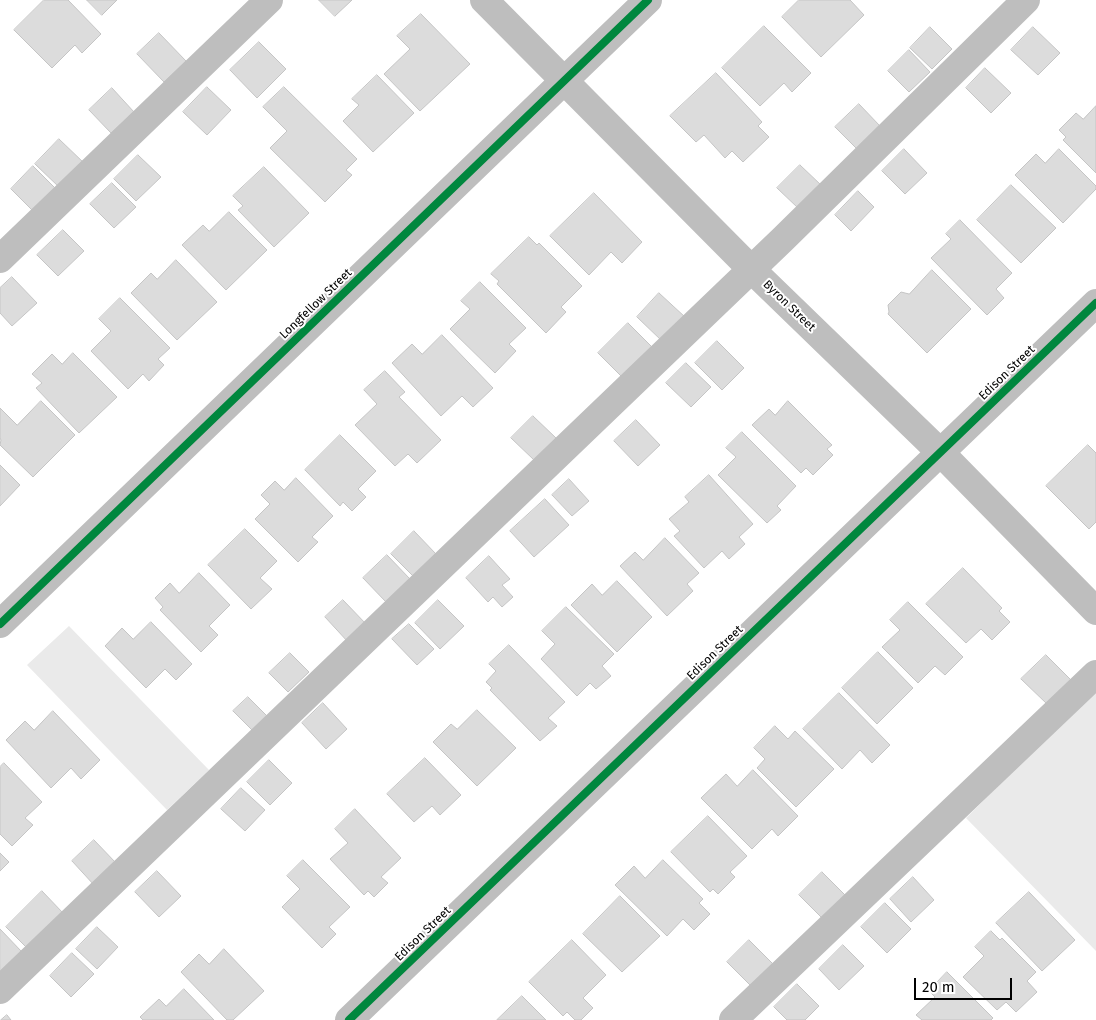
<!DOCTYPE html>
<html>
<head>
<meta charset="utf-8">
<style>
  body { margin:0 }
  #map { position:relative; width:1096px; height:1020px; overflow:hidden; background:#fff; font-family:"Fira Sans",sans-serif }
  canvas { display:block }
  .scale { position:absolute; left:914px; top:978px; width:98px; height:22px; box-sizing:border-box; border:2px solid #000; border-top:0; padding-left:6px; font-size:15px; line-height:18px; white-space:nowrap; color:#000; -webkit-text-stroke:4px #fff; paint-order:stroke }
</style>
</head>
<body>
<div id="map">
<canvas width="1096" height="1020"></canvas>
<div class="scale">20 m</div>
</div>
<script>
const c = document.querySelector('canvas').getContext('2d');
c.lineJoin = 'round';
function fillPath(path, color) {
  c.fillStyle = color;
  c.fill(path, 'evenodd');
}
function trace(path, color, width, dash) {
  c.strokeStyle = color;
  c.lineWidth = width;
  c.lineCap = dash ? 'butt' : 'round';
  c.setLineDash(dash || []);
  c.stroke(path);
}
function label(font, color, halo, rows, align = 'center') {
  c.font = font + ' "Fira Sans",sans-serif';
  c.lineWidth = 4;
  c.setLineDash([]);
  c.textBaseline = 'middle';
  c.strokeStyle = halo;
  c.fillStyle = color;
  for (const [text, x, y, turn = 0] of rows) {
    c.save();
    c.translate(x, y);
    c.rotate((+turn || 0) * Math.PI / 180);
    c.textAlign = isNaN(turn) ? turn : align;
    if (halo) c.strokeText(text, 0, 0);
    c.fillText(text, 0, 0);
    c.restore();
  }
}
fillPath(new Path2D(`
  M 69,626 L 209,770 L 167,810 L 27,665 Z
  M 1096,689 L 1096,951 L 966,818 Z`), '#eaeaea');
const building = new Path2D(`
  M 44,0 L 68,0 L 101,34 L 82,53 L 75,45 L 52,68 L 14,30 Z
  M 87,0 L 117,0 L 102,15 Z
  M 319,0 L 352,0 L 335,16 Z
  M 799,0 L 850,0 L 864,15 L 821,57 L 782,17 Z
  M 421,14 L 470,64 L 420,111 L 384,74 L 410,49 L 397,36 Z
  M 764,26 L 811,73 L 792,92 L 784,83 L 760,106 L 722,68 Z
  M 930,27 L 952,49 L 932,69 L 910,48 Z
  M 1033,27 L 1060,53 L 1038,75 L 1011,50 Z
  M 159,33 L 186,61 L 164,82 L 137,54 Z
  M 259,42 L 286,69 L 257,98 L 230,70 Z
  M 909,50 L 930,72 L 909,92 L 888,71 Z
  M 985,68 L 1011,93 L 991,113 L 966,88 Z
  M 716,73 L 762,122 L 758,126 L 769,137 L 743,162 L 732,151 L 725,158 L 704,135 L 696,142 L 670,116 Z
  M 377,75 L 414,113 L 373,152 L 343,121 L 359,105 L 352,99 Z
  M 207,87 L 231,110 L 207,135 L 183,112 Z
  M 284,87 L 357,159 L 346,170 L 352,175 L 325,202 L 270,148 L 287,131 L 263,107 Z
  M 112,88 L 134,112 L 111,133 L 89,110 Z
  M 859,104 L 880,126 L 857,149 L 835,127 Z
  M 1096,106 L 1096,173 L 1063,140 L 1066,137 L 1059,130 L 1076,113 L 1083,119 Z
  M 59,139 L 84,163 L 60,188 L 35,164 Z
  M 904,149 L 927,173 L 905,194 L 882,171 Z
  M 1059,149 L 1096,186 L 1096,189 L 1063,223 L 1015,175 L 1036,154 L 1045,163 Z
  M 138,155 L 161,177 L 136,201 L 114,179 Z
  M 800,165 L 821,185 L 798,208 L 777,188 Z
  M 33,166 L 56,189 L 34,212 L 11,189 Z
  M 264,167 L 309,213 L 274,247 L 238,210 L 243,206 L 233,196 Z
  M 112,183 L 136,207 L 114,228 L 90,204 Z
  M 1011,185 L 1056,228 L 1021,263 L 977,220 Z
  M 858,191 L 874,207 L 851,231 L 835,215 Z
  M 594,193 L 642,242 L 622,263 L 611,252 L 589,275 L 550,236 Z
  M 229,212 L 267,250 L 226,290 L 182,245 L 203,225 L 209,231 Z
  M 960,220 L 1012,273 L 996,289 L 1004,298 L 987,315 L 931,258 L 951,239 L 946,234 Z
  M 63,230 L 84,251 L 58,276 L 37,255 Z
  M 529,237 L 537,245 L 539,243 L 582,286 L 561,307 L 566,312 L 546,333 L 497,284 L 499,281 L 491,274 Z
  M 176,260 L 217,302 L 177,340 L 131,293 L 151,273 L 157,279 Z
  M 932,270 L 971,309 L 927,353 L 888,314 L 889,312 L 888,305 L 901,292 L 909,294 Z
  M 12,277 L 37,303 L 12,326 L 0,313 L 0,288 Z
  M 480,282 L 526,328 L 509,344 L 516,351 L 495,373 L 450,329 L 470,309 L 461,301 Z
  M 659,293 L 685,317 L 662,341 L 637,317 Z
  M 120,298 L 170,348 L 158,359 L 164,365 L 149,381 L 143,374 L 128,389 L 91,351 L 111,331 L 99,319 Z
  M 628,323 L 655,350 L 625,380 L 598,353 Z
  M 442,335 L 493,388 L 473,407 L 462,396 L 441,416 L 392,363 L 412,344 L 422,354 Z
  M 717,341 L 744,368 L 722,390 L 695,363 Z
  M 73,353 L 117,397 L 79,433 L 36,388 L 42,383 L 32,374 L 52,354 L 62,364 Z
  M 686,363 L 711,387 L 691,407 L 666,383 Z
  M 385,371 L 405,392 L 399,397 L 441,440 L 417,463 L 408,454 L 395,466 L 355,425 L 377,404 L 364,390 Z
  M 41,401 L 75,435 L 33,477 L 0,445 L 1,440 L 0,438 L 0,408 L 17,425 Z
  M 788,401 L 832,445 L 827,449 L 833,455 L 813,475 L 806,468 L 801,473 L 752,425 L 769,409 L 775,415 Z
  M 533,416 L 556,438 L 534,460 L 511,438 Z
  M 636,420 L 660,445 L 638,466 L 614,441 Z
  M 742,432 L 796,486 L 777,506 L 781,510 L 767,523 L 718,475 L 736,457 L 726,448 Z
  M 340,435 L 376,471 L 358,489 L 366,497 L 352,511 L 343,502 L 340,506 L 305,470 Z
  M 1088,445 L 1096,453 L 1096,522 L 1089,529 L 1046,486 Z
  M 0,465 L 20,485 L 0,506 Z
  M 709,475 L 753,524 L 739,537 L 745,544 L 729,559 L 722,551 L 704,568 L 674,536 L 680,531 L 669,519 L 689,502 L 685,497 Z
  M 296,478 L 333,516 L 312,537 L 318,542 L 298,562 L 255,519 L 270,504 L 261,495 L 275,481 L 284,490 Z
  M 569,479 L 589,501 L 572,516 L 552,495 Z
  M 545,499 L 569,525 L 534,557 L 510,531 Z
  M 245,529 L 277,561 L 260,578 L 272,589 L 251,609 L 208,565 Z
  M 414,531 L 436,554 L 413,576 L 391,554 Z
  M 665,538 L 699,573 L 687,584 L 693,591 L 667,616 L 620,566 L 635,552 L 643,560 Z
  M 387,555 L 410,579 L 386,602 L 363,578 Z
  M 489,556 L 510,579 L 502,585 L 513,597 L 502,607 L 493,597 L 488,602 L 466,578 Z
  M 963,568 L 1002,608 L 999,611 L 1010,622 L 992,640 L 981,629 L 966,643 L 926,604 Z
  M 199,573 L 230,605 L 209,626 L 218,635 L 201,652 L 160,610 L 163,607 L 155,598 L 170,583 L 179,593 Z
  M 617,581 L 652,617 L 617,652 L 571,605 L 592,584 L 602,595 Z
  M 343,600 L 367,625 L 348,642 L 325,617 Z
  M 438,600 L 464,626 L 440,649 L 415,623 Z
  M 908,602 L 963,657 L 945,675 L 935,666 L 918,683 L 882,647 L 900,630 L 890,620 Z
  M 566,607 L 614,654 L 602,666 L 611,676 L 596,689 L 590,683 L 577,696 L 541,659 L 555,644 L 542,631 Z
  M 151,622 L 192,664 L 176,680 L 165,669 L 146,688 L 105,646 L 122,628 L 133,639 Z
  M 409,624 L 434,649 L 417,665 L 392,639 Z
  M 509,645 L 565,702 L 548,718 L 557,726 L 540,741 L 490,690 L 492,688 L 486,682 L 496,671 L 489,664 Z
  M 878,652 L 913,688 L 877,724 L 842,688 Z
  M 290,653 L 309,672 L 288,692 L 269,673 Z
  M 1046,655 L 1071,680 L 1047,704 L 1021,679 Z
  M 839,693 L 890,745 L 872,763 L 860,750 L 842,769 L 803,729 Z
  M 248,697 L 269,718 L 254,732 L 233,711 Z
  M 323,703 L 347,729 L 326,749 L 302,723 Z
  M 477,710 L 516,748 L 477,786 L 433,742 L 451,724 L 457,729 Z
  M 53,711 L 100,760 L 81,779 L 71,768 L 51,788 L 6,740 L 25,721 L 34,730 Z
  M 775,726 L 788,739 L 795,731 L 834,769 L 796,807 L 757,768 L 765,759 L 754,748 Z
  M 425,758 L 461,795 L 440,815 L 432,806 L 414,822 L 387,794 Z
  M 269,760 L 292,783 L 270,805 L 247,782 Z
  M 4,763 L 42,802 L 25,818 L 33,825 L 12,846 L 0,834 L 0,767 Z
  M 753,770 L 798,816 L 778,836 L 772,829 L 752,849 L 701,798 L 726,774 L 737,786 Z
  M 241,788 L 265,810 L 245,831 L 221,809 Z
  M 355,809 L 401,858 L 381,877 L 388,883 L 374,897 L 368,891 L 364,895 L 330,859 L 348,843 L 335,829 Z
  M 708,816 L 747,856 L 730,872 L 735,877 L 718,894 L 713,889 L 710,892 L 671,852 Z
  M 94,840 L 116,863 L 94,885 L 72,861 Z
  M 0,853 L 9,862 L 0,871 Z
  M 303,860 L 350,907 L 329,927 L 336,934 L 322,948 L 282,907 L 300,889 L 287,876 Z
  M 663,860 L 703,899 L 699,903 L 710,914 L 694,930 L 683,919 L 667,936 L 615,885 L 634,866 L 645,878 Z
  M 157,871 L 181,896 L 159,917 L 135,892 Z
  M 822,872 L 845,895 L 822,918 L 799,895 Z
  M 913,877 L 934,900 L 911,922 L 890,899 Z
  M 42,891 L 63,913 L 28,949 L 6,927 Z
  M 1029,892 L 1075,940 L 1042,971 L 996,923 Z
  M 620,896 L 660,936 L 622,972 L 583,934 Z
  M 885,903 L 911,929 L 887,953 L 861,927 Z
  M 97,927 L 118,947 L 97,969 L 76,949 Z
  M 0,929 L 22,952 L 0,973 Z
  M 991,931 L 1000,940 L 1002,938 L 1036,972 L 1027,981 L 1037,992 L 1016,1012 L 1006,1002 L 997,1010 L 963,977 L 984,956 L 975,947 Z
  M 572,940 L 606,975 L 583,998 L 593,1008 L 581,1020 L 575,1020 L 567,1012 L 563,1016 L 529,982 Z
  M 749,940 L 773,964 L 751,986 L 727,962 Z
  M 843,945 L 864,966 L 839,990 L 819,969 Z
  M 224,949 L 264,991 L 233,1020 L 227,1020 L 181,972 L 199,954 L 209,964 Z
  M 72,953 L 94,974 L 71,997 L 50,976 Z
  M 947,972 L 993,1018 L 991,1020 L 922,1020 L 916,1015 L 935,997 L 929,991 Z
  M 797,984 L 819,1006 L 805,1020 L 787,1020 L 774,1007 Z
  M 184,989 L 214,1020 L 143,1020 L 140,1017 L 159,999 L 166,1006 Z
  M 522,996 L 546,1020 L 497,1020 Z
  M 7,1015 L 11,1020 L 1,1020 Z`);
fillPath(building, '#dcdcdc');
trace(building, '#c5c5c5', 1);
trace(new Path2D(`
  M 484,0 L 751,269 L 940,452 L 1096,611
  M 0,259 L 269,0
  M 0,624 L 648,0
  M 0,990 L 783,239 L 1026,0
  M 349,1020 L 1096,303
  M 733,1020 L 1096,674`), '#bebebe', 28);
trace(new Path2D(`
  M 0,624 L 648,0
  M 349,1020 L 1096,303`), '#00873e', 8);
label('12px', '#000', '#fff', [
  ["Longfellow Street",316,304,-44],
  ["Byron Street",789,306,44],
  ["Edison Street",1007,373,-44],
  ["Edison Street",715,653,-44],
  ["Edison Street",423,934,-44]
]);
</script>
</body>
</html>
